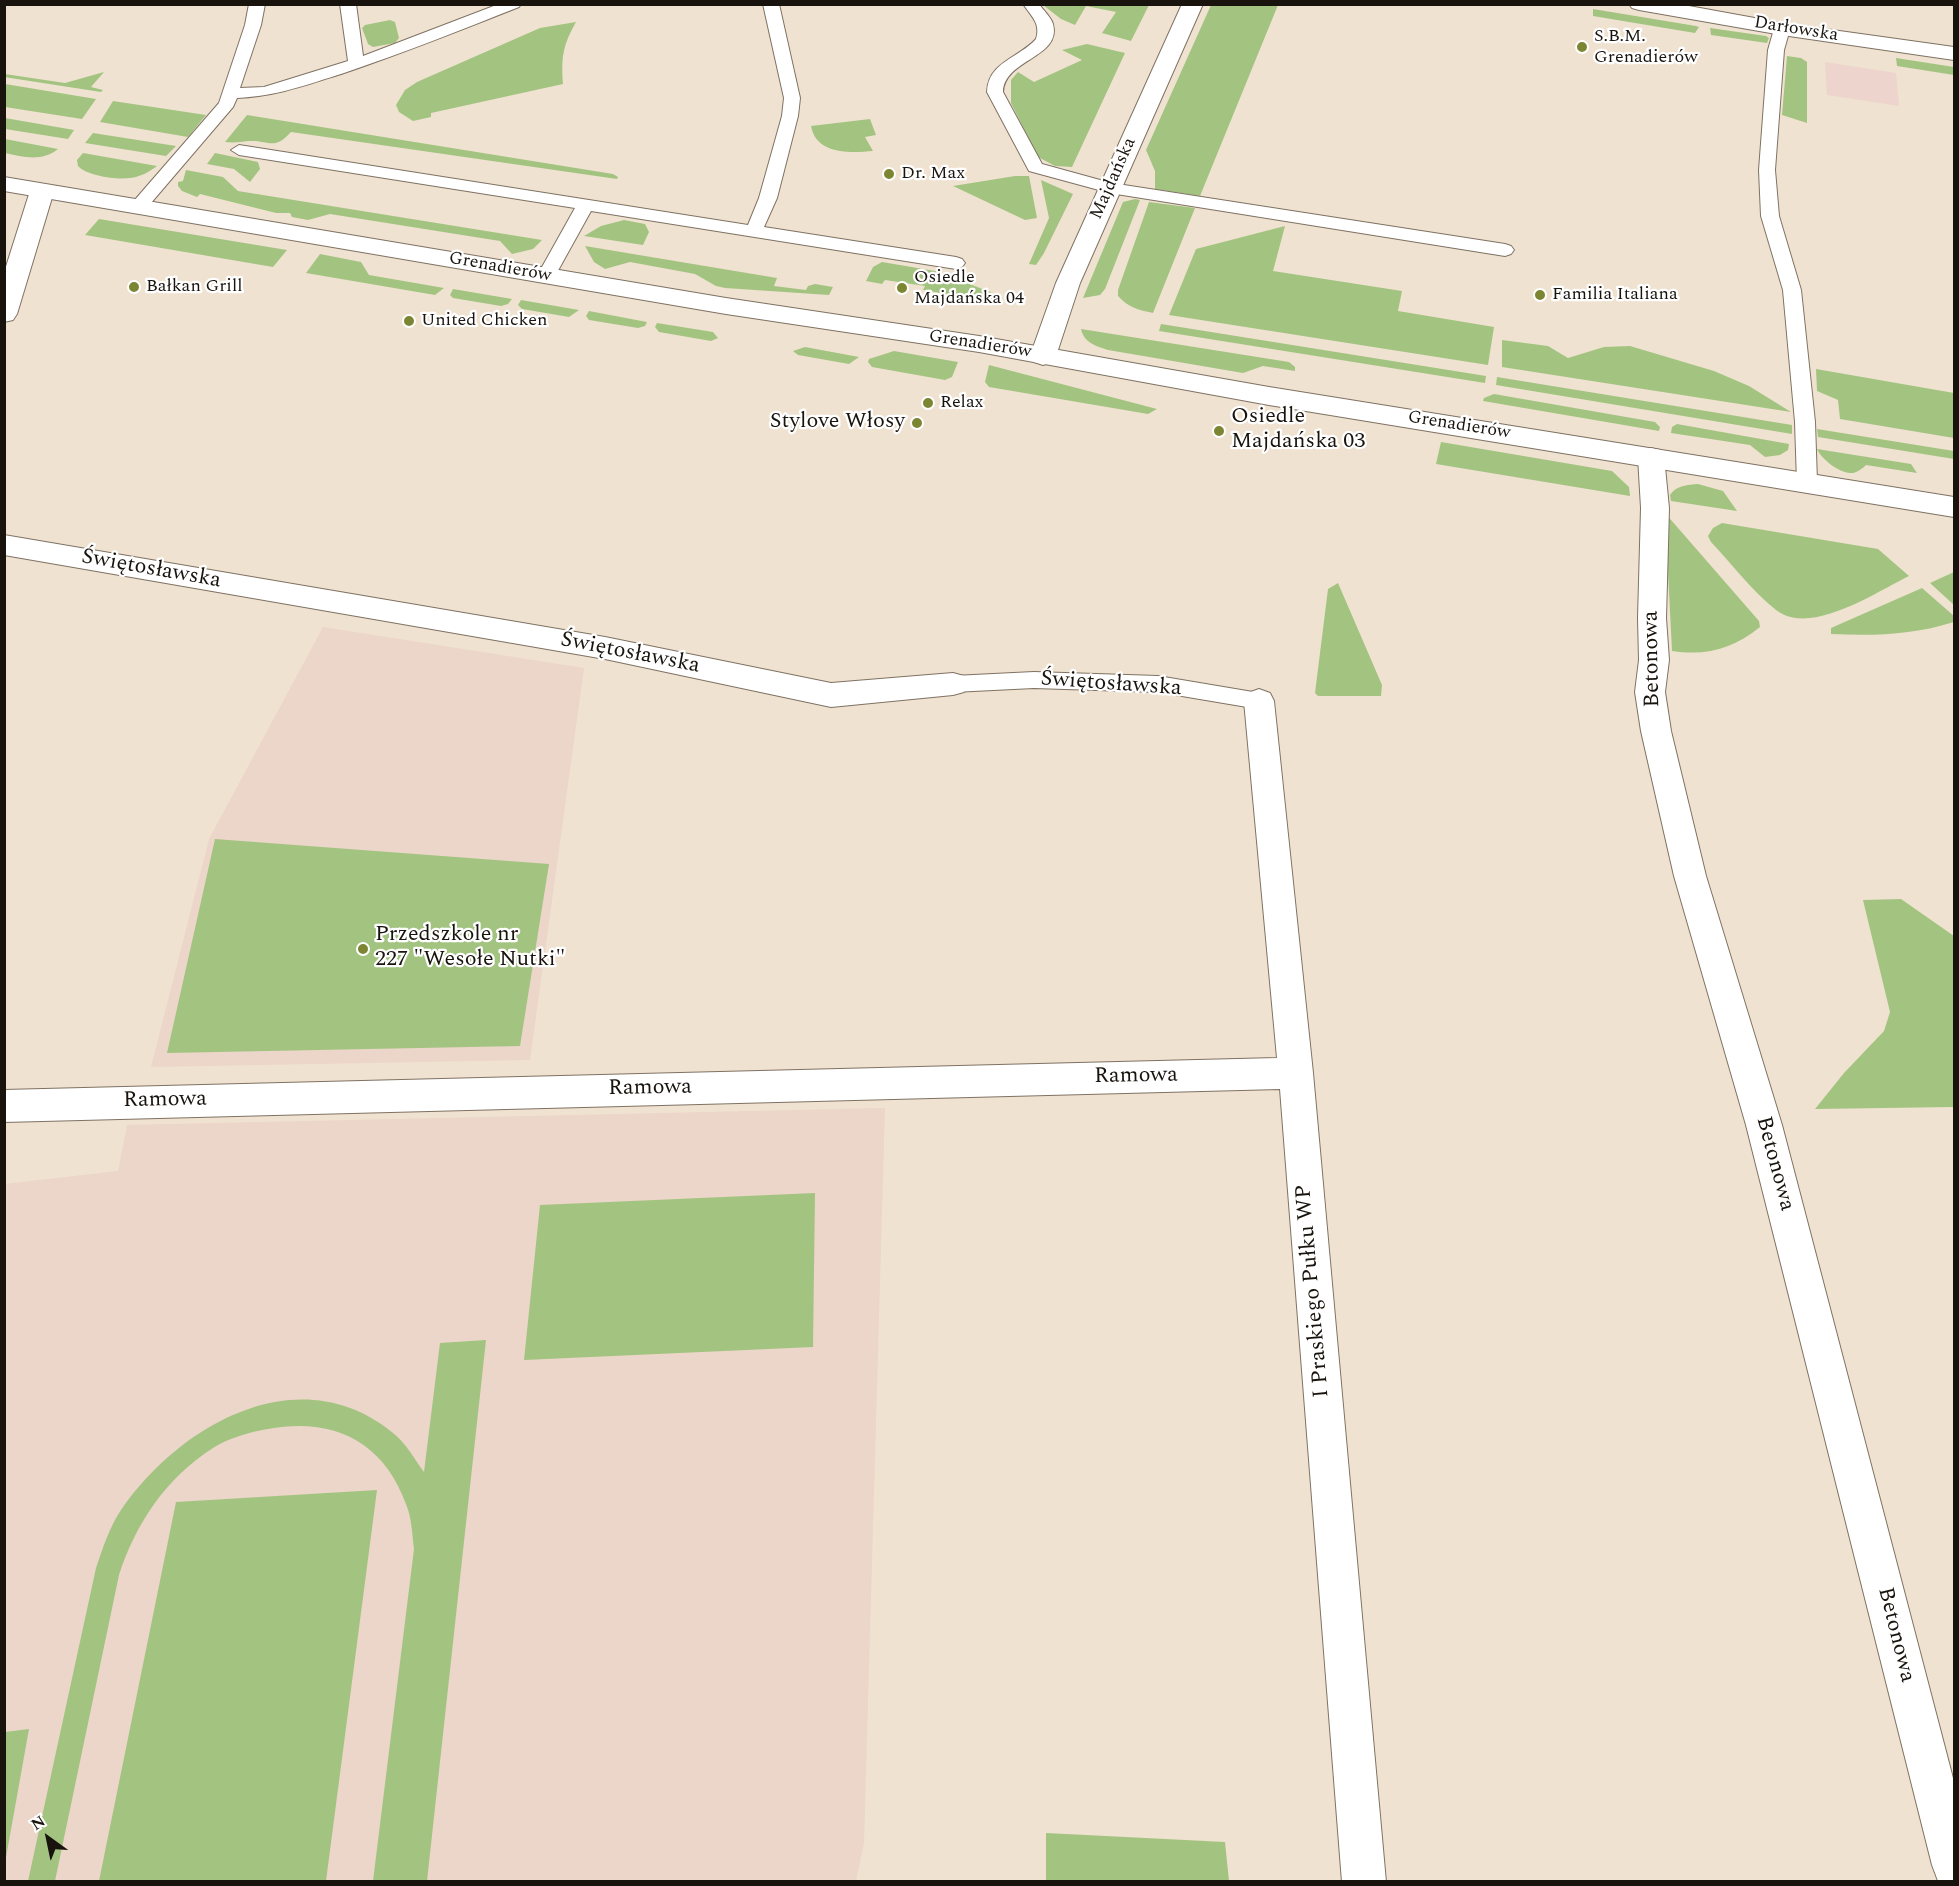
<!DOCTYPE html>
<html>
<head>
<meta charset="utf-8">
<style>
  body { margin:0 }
  #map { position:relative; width:1959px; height:1886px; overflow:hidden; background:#f0e2d0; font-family:Spectral,serif }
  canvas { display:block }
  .frame { position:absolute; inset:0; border:6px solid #18130d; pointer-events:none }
  .north { position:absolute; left:18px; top:1808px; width:60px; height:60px; -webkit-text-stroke:4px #fff; paint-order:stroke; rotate:327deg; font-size:16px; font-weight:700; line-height:24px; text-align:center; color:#18130d }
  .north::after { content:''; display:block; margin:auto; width:21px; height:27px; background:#18130d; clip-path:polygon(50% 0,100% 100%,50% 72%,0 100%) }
</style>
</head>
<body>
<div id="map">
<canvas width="1959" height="1886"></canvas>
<div class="frame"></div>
<div class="north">N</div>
</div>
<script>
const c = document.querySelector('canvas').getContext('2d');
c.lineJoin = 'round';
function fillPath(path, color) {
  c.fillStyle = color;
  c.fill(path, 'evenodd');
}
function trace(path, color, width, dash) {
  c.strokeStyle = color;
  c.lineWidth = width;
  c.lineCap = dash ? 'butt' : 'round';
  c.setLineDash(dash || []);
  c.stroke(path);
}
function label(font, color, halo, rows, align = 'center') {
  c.font = font + ' Spectral,serif';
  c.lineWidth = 4.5;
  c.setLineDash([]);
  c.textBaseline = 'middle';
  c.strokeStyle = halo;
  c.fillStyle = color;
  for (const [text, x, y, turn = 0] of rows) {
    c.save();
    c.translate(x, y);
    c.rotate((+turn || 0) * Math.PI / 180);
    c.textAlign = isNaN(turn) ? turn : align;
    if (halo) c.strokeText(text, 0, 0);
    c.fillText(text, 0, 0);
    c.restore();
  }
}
fillPath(new Path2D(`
  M 1825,62 L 1896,73 L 1899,106 L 1827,95 Z`), '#edd4cd');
fillPath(new Path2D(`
  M 323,627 L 584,668 L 530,1060 L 151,1067 L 209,839 Z
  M 885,1108 L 864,1843 L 856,1881 L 5,1881 L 4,1184 L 118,1171 L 127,1125 Z`), '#ecd5c9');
fillPath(new Path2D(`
  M 1043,5 L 1149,5 L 1131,41 L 1102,33 L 1116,12 L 1086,6 L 1075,25 L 1061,19 Z
  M 1211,5 L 1278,5 L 1200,196 L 1155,189 L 1155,171 L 1146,150 Z
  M 1593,9 L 1696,26 L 1699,27 L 1695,33 L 1593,16 Z
  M 390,20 L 395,22 L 399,38 L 395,43 L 373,47 L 368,44 L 362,28 L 365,25 Z
  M 576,22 C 563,45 561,57 563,84 L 431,113 L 431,117 L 413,121 L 399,112 L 396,105 L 405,90 L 417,82 L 540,28 Z
  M 1710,28 L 1766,36 L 1769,38 L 1767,43 L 1711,35 Z
  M 1087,44 L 1125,53 L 1072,167 L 1055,166 L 1038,157 L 1011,103 L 1011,80 L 1018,72 L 1034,82 L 1082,60 L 1062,50 Z
  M 1787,56 L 1801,58 L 1807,62 L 1807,123 L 1782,115 Z
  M 1896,58 L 1954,67 L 1954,75 L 1897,66 Z
  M 104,72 L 91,87 L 103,90 L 101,92 L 4,77 L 5,74 L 65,83 Z
  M 5,84 L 96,99 L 82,119 L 5,107 Z
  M 113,101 L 206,115 L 188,137 L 100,122 Z
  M 247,115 L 613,174 L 618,177 L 617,179 L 291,132 C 274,151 270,140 248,141 C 240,142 234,143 225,142 Z
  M 5,118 L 74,130 L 68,139 L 5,129 Z
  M 870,119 L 876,135 L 865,137 L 873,151 C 851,153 816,155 811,126 Z
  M 93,133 L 176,146 L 166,156 L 85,143 Z
  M 5,139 L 58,149 C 42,162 23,157 5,153 Z
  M 83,153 L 157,166 C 149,172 140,177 130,178 C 117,180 87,176 78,166 L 77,160 Z
  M 215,153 L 258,162 L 260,169 L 250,182 L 234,169 L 207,164 Z
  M 186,170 L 223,177 L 238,191 L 542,240 L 533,249 L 512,254 L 500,241 L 330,214 L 308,220 L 292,217 L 290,213 L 276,213 L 200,194 L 197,197 L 182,191 L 178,186 L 178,182 L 183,181 Z
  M 1015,176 L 1029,176 L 1037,218 L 1025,220 L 953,186 Z
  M 1041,180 L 1073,194 L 1044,253 L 1036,265 L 1029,264 L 1049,218 Z
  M 1135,199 L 1140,200 L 1105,289 L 1100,295 L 1083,298 L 1123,202 Z
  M 1149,202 L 1195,208 L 1153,313 C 1138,310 1128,307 1118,296 L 1118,290 Z
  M 99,219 L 287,250 L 273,267 L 85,235 Z
  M 624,220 L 645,224 L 649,232 L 643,245 L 584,236 L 601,226 Z
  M 1285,226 L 1273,271 L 1402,291 L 1398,311 L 1494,327 L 1488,365 L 1169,315 L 1196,249 Z
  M 585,246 L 777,278 L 774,286 L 806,290 L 808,286 L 815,284 L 833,287 L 829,295 L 725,288 L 716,286 L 695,274 L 630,262 L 605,269 L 594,262 Z
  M 320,254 L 361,262 L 369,275 L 444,288 L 435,295 L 306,273 Z
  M 882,262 L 935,271 L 1001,296 L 992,302 L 923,290 L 925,286 L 885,280 L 882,284 L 866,281 L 873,267 Z
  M 453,289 L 512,299 L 508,304 L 501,306 L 453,298 L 450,295 Z
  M 521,300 L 579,310 L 569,317 L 522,309 L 518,305 Z
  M 589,311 L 647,322 L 645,326 L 638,328 L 589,320 L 586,316 Z
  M 657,323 L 713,332 L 718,338 L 711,341 L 659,332 L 655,327 Z
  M 1161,324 L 1486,376 L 1485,383 L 1159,331 Z
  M 1081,329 L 1289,362 L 1295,367 L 1295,371 L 1263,366 L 1243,373 L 1108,350 C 1096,346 1084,343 1081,329 Z
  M 1502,340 L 1548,346 L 1568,358 L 1604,347 L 1630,346 L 1714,371 L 1749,386 L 1791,412 L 1502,367 Z
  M 805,347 L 859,357 L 849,364 L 798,355 L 793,351 Z
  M 894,351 L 958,362 L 952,377 L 945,380 L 872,367 L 868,362 L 869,359 Z
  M 989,365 L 1157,409 L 1148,414 L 989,387 L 985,382 Z
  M 1816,369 L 1954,393 L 1954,438 L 1840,419 L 1838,400 L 1817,391 Z
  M 1497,377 L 1792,425 L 1792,434 L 1496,385 Z
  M 1494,394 L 1655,422 L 1660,427 L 1659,431 L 1483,401 L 1484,398 Z
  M 1677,424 L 1789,444 L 1788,450 L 1780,455 L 1765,457 L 1750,445 L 1671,433 L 1672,427 Z
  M 1817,429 L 1954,451 L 1954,459 L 1818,437 Z
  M 1441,442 L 1612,471 L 1629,487 L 1630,496 L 1436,464 Z
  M 1817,449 L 1911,464 L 1917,473 L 1866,465 C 1863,468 1858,472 1853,473 C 1840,474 1821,459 1817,449 Z
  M 1698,484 L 1723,491 L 1737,511 L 1671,501 L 1670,495 C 1676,485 1688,485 1698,484 Z
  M 1665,513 L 1759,621 L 1760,627 C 1732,649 1708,656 1672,651 Z
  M 1722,523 L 1878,549 L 1909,576 C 1876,592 1810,637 1776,610 C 1752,591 1732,564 1711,542 L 1708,536 L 1713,528 Z
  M 1954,572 L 1954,605 L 1930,583 Z
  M 1338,583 L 1382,685 L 1381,696 L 1318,696 L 1315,693 L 1328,589 Z
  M 1922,588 L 1954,616 L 1954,622 C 1913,635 1874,636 1831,634 L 1831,628 Z
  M 215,839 L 549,864 L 520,1046 L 167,1053 Z
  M 1901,899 L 1954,936 L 1954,1107 L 1815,1109 L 1844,1073 L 1884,1031 L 1890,1012 L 1863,900 Z
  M 815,1193 L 813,1347 L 524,1360 L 540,1205 Z
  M 486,1340 L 427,1881 L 373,1881 L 414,1549 C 412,1535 412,1518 406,1504 C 383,1441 333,1417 268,1429 C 250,1432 228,1438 213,1448 C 166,1478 136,1523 119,1575 L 55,1881 L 28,1881 L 96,1568 C 103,1548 109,1528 121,1510 C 180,1424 300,1356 393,1433 C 407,1444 414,1459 424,1472 L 440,1343 Z
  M 377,1490 L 326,1881 L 99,1881 L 176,1502 Z
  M 29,1729 L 5,1863 L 5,1732 Z
  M 1046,1833 L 1225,1842 L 1229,1881 L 1046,1881 Z`), '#a3c481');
const service = new Path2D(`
  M 249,4 L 265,4 L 261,25 L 240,88 L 264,87 L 348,61 L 340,4 L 356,4 L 363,56 L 499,4 L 521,4 L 519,7 C 461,30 403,53 344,73 C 306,85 277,96 237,98 L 233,107 L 145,210 L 133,210 L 130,206 L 133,202 L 219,103 L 245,25 Z
  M 763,4 L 779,4 L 800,98 L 798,116 L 777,198 L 764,227 L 956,257 L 962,259 L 965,263 L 962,267 L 956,269 L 591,211 L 555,276 L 552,280 L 540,280 L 537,276 L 575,208 L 239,155 L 231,150 L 239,145 L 748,225 L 759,198 L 782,116 L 784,98 Z
  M 1023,4 L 1039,4 C 1043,10 1051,17 1053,24 C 1062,58 1004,59 1003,92 L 1042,164 L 1111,183 L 1505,244 L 1511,246 L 1514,250 L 1511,254 L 1505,256 L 1110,193 L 1029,171 L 987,92 C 988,62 1019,58 1036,39 C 1041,24 1032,17 1023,4 Z
  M 1782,24 L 1790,29 L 1784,50 L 1775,170 L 1779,216 L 1801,290 L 1815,422 L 1817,482 L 1814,487 L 1807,489 L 1800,487 L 1797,482 L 1795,422 L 1783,290 L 1761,216 L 1759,170 L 1768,50 L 1774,29 Z
  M 1034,672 L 1158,676 L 1259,693 L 1267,695 L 1270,701 L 1267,707 L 1259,709 L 1158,692 L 1034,688 L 953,692 L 945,690 L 942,684 L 945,678 L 953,676 Z`);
const minor = new Path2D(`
  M 1182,4 L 1203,4 L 1080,283 L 1056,356 L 1052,362 L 1043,365 L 1034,362 L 1030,356 L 1056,283 Z
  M 1629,4 L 1678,4 L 1782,23 L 1954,47 L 1954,60 L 1782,35 L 1639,10 L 1632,8 Z
  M 42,184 L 50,186 L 54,191 L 17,314 L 13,320 L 4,322 L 4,273 L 30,191 L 34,186 Z
  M 1651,448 L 1660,450 L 1664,457 L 1669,508 L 1666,618 L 1669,660 L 1665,692 L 1671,731 L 1706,876 L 1782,1125 L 1954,1782 L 1954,1882 L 1938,1881 L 1932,1865 L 1746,1125 L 1674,876 L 1641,731 L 1635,692 L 1639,660 L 1638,618 L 1641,508 L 1638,457 L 1642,450 Z
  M 4,535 L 605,637 L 831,683 L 953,673 L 964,676 L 968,684 L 964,692 L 953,695 L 831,707 L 605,659 L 4,555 Z
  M 1259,689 L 1270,693 L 1274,701 L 1313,1073 L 1386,1882 L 1342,1882 L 1280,1089 L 4,1122 L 4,1090 L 1277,1058 L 1244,701 L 1248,693 Z`);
const tertiary = new Path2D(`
  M 4,177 L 726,298 L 979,336 L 1269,387 L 1954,497 L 1954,517 L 1269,405 L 979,352 L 726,314 L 4,191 Z`);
trace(service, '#7f7263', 2);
trace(minor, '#7f7263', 2);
trace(tertiary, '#7f7263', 2);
fillPath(service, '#fff');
fillPath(minor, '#fff');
fillPath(tertiary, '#fff');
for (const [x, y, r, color] of [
  [1582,47,6,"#7c8632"],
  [889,174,6,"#7c8632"],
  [134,287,6,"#7c8632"],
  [902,288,6,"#7c8632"],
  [1540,295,6,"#7c8632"],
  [409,321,6,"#7c8632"],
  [928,403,6,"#7c8632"],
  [917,423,6,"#7c8632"],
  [1219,431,6,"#7c8632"],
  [363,949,6,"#7c8632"]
]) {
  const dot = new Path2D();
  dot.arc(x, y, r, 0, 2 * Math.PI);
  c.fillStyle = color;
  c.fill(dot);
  trace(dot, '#fff', 2);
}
label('18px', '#18130d', '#fff', [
  ["Darłowska",1796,30,9],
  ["Majdańska",1114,179,-66],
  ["Grenadierów",500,268,10],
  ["Grenadierów",980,345,9],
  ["Grenadierów",1459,426,9]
]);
label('18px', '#18130d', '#fff', [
  ["S.B.M.",1594,37],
  ["Grenadierów",1594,58],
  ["Dr. Max",901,174],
  ["Osiedle",914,278],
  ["Majdańska 04",914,299],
  ["Bałkan Grill",146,287],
  ["Familia Italiana",1552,295],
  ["United Chicken",421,321],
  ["Relax",940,403]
], 'left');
label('22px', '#18130d', '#fff', [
  ["Osiedle",1231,418],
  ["Majdańska 03",1231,443],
  ["Stylove Włosy",905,423,"right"],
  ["Przedszkole nr",375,936],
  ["227 \"Wesołe Nutki\"",375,961]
], 'left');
label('22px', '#18130d', '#fff', [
  ["Świętosławska",151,570,10],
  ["Świętosławska",630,654,11],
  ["Betonowa",1653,659,-91],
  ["Świętosławska",1111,685,4],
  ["Ramowa",1136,1077,-1],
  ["Ramowa",650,1089,-1],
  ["Ramowa",165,1101,-1],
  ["Betonowa",1774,1164,75],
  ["I Praskiego Pułku WP",1314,1291,-95],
  ["Betonowa",1895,1635,76]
]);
</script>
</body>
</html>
